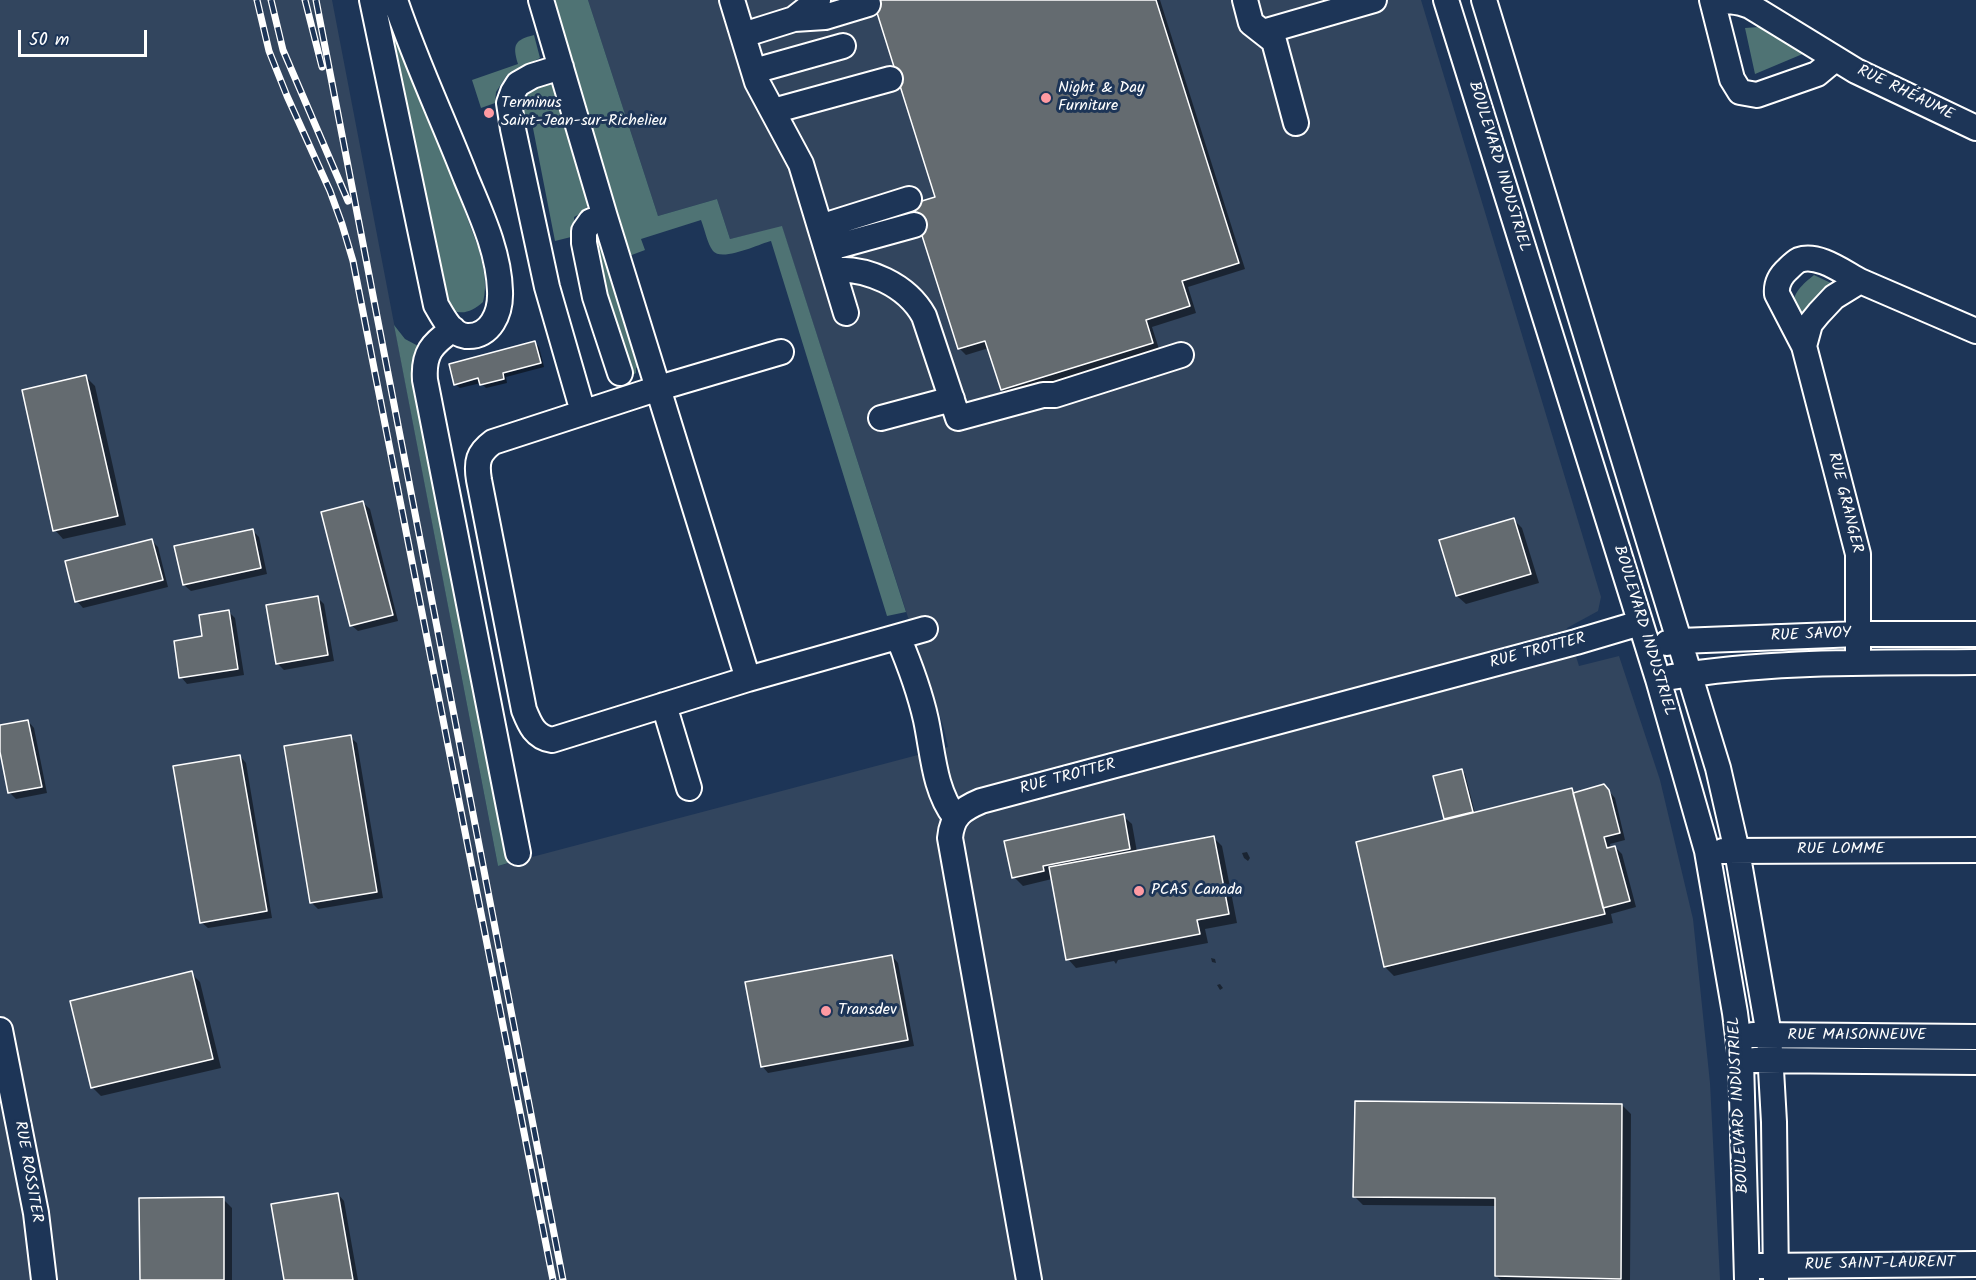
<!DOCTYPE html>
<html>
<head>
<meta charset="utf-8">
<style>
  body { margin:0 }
  #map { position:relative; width:1976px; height:1280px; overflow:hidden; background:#1d3557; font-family:Kalam,sans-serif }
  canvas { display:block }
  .scale { position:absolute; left:18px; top:30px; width:129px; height:27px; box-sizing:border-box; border:3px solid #fff; border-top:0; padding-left:8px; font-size:18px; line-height:21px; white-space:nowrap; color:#fff; -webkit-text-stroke:4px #1d3557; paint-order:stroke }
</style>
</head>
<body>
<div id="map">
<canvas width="1976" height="1280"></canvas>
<div class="scale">50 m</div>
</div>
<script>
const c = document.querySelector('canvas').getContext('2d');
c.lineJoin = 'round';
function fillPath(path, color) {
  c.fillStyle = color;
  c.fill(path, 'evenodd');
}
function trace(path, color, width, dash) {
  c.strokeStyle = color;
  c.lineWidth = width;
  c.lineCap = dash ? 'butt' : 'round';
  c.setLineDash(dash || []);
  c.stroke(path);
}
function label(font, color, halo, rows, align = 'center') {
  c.font = font + ' Kalam,sans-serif';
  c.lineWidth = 6;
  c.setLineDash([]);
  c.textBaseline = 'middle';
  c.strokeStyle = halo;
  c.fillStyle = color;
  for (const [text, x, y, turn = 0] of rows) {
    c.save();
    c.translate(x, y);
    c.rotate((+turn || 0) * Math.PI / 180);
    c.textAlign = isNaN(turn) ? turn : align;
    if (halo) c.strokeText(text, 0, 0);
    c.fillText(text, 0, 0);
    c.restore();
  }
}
fillPath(new Path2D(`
  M 0,0 L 332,0 L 498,866 L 948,747 L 944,729 L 782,227 L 730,239 L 717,199 L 658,216 L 588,0 L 1421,0 L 1601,597 L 1598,611 L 1567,628 L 1579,666 L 1619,656 L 1660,780 L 1693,919 L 1710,1083 L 1720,1280 L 0,1280 Z`), '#32455e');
fillPath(new Path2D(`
  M 551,0 L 588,0 L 658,216 L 717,199 L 730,239 L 782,226 L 906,612 L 887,616 L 771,241 C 759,244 722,262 713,251 C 707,243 705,230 701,220 L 641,239 L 645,250 L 629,256 Z
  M 389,13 L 392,15 L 478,247 C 483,266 488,283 483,302 C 471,313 458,317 445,305 L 387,17 Z
  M 1759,27 L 1773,30 L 1805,53 L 1755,74 L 1745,28 Z
  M 534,35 L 540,58 L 507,75 L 496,92 L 495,103 L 481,108 L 472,80 L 518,64 C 512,44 515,40 534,35 Z
  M 547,82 L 555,88 L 589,201 L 585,211 L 574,217 L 575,236 L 555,241 L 532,123 L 521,109 L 521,91 Z
  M 600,234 L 640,366 L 636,368 L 636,373 L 630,377 L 605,294 L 591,236 Z
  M 1814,275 L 1833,284 L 1801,313 L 1793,308 C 1792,293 1803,284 1814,275 Z
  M 394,325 L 405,339 L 422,348 L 515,861 L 498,866 Z`), '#4f7374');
fillPath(new Path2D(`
  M 875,0 L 1160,0 L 1245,269 L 1188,287 L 1196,313 L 1152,327 L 1159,349 L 1009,396 L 1002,389 L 989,348 L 966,355 L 959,348 L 937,198 Z
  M 535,343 L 539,347 L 544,367 L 506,377 L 507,383 L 486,388 L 481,383 L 460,388 L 455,384 Z
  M 86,377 L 95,386 L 126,525 L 63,539 L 55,530 Z
  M 363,503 L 370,509 L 398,621 L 358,631 L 351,625 Z
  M 1513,519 L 1522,528 L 1539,583 L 1466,604 L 1457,596 Z
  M 252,530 L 259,537 L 267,574 L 191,591 L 184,585 Z
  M 152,541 L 158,547 L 168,587 L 83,608 L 77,601 Z
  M 318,598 L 324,604 L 334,661 L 284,670 L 277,663 Z
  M 229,612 L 235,618 L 244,675 L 187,684 L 181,677 L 204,638 Z
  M 28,721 L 34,728 L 47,793 L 16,799 L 10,793 L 0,745 L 0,727 Z
  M 350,737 L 357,743 L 383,898 L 318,909 L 312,903 Z
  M 240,756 L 246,763 L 272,918 L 208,928 L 201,922 Z
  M 1461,770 L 1465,774 L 1475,813 L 1572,789 L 1576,793 L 1604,786 L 1615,798 L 1625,840 L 1610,844 L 1611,848 L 1615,847 L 1622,854 L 1636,907 L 1611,914 L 1613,923 L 1394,976 L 1385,967 L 1357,843 L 1447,820 L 1445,818 Z
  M 1123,816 L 1132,824 L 1137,852 L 1213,837 L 1222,846 L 1237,923 L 1205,929 L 1208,943 L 1118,960 L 1116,964 L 1114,961 L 1076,968 L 1068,959 L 1052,879 L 1023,886 L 1014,877 Z
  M 1247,852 L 1250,858 L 1248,861 L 1244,858 L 1242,853 Z
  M 892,956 L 898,963 L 914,1046 L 768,1073 L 762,1066 Z
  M 1211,958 L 1215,959 L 1216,963 L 1212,962 Z
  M 191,973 L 200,982 L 221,1068 L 101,1096 L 92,1087 Z
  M 1220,984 L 1223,988 L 1220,990 L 1217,985 Z
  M 1622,1105 L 1631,1114 L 1630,1280 L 1501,1280 L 1496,1276 L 1497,1206 L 1363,1205 L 1354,1196 Z
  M 338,1194 L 344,1201 L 358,1280 L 286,1280 Z
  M 223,1199 L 232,1208 L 232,1280 L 141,1280 Z`), '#0007');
const building = new Path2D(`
  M 873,0 L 1156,0 L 1239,263 L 1182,281 L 1190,306 L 1146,320 L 1153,343 L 1001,390 L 985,341 L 958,349 L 912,204 L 935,197 Z
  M 535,341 L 541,363 L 503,373 L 504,379 L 480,385 L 478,378 L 454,385 L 449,364 Z
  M 86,375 L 118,516 L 53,531 L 22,390 Z
  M 363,501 L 393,615 L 350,626 L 321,512 Z
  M 1514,518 L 1531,574 L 1456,596 L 1439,540 Z
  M 253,529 L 261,568 L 183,585 L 174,546 Z
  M 152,539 L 163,580 L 75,602 L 65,561 Z
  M 318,596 L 328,655 L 276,664 L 266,605 Z
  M 229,610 L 238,669 L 179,678 L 174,641 L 202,636 L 199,615 Z
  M 28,720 L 42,787 L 8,793 L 0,752 L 0,725 Z
  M 351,735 L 377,892 L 310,903 L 284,746 Z
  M 240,755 L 267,911 L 200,923 L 173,766 Z
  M 1462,769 L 1473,812 L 1444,819 L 1433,776 Z
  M 1604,784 L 1609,790 L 1620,833 L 1604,837 L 1607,848 L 1615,846 L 1630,901 L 1603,908 L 1573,793 Z
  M 1572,788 L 1605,914 L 1384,967 L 1356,842 Z
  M 1124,814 L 1130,849 L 1043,866 L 1044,871 L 1012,878 L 1004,841 Z
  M 1214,836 L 1229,914 L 1197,920 L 1200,934 L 1066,960 L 1049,867 Z
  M 892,955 L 908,1040 L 761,1067 L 745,982 Z
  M 192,971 L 213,1059 L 91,1088 L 70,1001 Z
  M 1355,1101 L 1622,1104 L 1621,1279 L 1495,1276 L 1495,1198 L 1353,1197 Z
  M 338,1193 L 353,1280 L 284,1280 L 271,1204 Z
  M 224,1197 L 224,1280 L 140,1280 L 139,1198 Z`);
fillPath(building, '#646b70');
trace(building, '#fff', 1.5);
const minor = new Path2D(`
  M 372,0 L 436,305 C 443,317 451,334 466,336 C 491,338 501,312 500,291 C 499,252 481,214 466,178 C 443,119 415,60 395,0
  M 541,0 L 605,217 L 748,679
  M 732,0 L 757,82 L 801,164 L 846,313
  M 1245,0 L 1251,23 L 1274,41 L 1296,123
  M 1446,0 L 1658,679 L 1707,851 L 1735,1013 L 1741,1060 L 1747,1280
  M 1484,0 L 1718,768 L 1737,851 L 1769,1035 L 1774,1122 L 1776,1280
  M 1712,0 L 1713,4 C 1727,0 1736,1 1750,6 L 1856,71 L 1976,128
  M 1713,4 L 1732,79 L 1740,92 L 1757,95 L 1817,74 L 1835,59
  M 794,19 L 825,17 L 868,4
  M 1263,32 L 1374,0
  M 743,35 L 794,19 L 818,0
  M 561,67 L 532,76 L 518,84 L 513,92 L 509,103 L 513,129 L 547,287 L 583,412
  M 754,71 L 843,46
  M 773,111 L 890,79
  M 605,217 L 591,221 L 584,231 L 584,243 L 595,297 L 620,373
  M 820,227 L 909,199
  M 827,249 L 914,225
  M 833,270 C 867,267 907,285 924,316 L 958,418 L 1043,395 L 1055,395 L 1181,355
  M 453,329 C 432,344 423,353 425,380 L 518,853
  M 1804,346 L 1777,294 C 1776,284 1780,276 1788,269 C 1791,266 1795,262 1799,260 C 1818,253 1843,272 1860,281
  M 781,352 L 659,388 L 493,442 C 478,453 476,462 479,480 L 524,710 C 530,725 535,737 552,740 L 748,679 L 925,629
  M 881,418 L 952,399
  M 898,637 C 909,663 920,693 926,720 C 933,753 934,790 955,817
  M 1667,643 L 1680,641 L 1858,634 L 1976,634
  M 1858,663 L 1858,554 L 1804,346 L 1810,324 L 1819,313 L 1834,297 L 1860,281 L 1976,331
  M 1672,677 C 1772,660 1875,663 1976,662
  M 664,705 L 689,788
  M 1723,851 L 1976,850
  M 0,1030 L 36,1213 L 44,1280
  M 1753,1035 L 1976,1037
  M 1755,1060 L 1976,1062
  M 1759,1266 L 1976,1264
  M 1029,1280 L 950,838 C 952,816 962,809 981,801 L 1576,642 L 1640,623`);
trace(minor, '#fff', 28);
trace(minor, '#1d3557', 24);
const rail = new Path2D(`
  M 257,0 L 269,51 L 287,96 L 330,191 L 342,224 L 353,261 L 553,1280
  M 271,0 L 283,50 L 348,201
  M 305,0 L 322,67
  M 316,0 L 563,1280`);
trace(rail, '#fff', 7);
trace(rail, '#1d3557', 4.5, [14]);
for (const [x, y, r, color] of [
  [1046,98,6,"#ff9aa2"],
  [489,113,6,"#ff9aa2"],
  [1139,891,6,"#ff9aa2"],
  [826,1011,6,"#ff9aa2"]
]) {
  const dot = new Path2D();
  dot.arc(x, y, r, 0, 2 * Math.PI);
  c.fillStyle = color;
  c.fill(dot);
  trace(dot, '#1d3557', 2);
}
label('16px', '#fff', '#1d3557', [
  ["Night & Day",1058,89],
  ["Furniture",1058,107],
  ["Terminus",501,104],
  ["Saint-Jean-sur-Richelieu",501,122],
  ["PCAS Canada",1151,891],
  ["Transdev",838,1011]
], 'left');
label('16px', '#fff', '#1d3557', [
  ["RUE RHÉAUME",1905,94,26],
  ["BOULEVARD INDUSTRIEL",1498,167,73],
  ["RUE GRANGER",1844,503,76],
  ["BOULEVARD INDUSTRIEL",1643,631,73],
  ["RUE SAVOY",1811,636,-2],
  ["RUE TROTTER",1538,652,-15],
  ["RUE TROTTER",1068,778,-15],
  ["RUE LOMME",1841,850],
  ["RUE MAISONNEUVE",1857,1036],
  ["BOULEVARD INDUSTRIEL",1740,1105,-93],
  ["RUE ROSSITER",27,1172,80],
  ["RUE SAINT-LAURENT",1880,1265,-1]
]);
</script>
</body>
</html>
